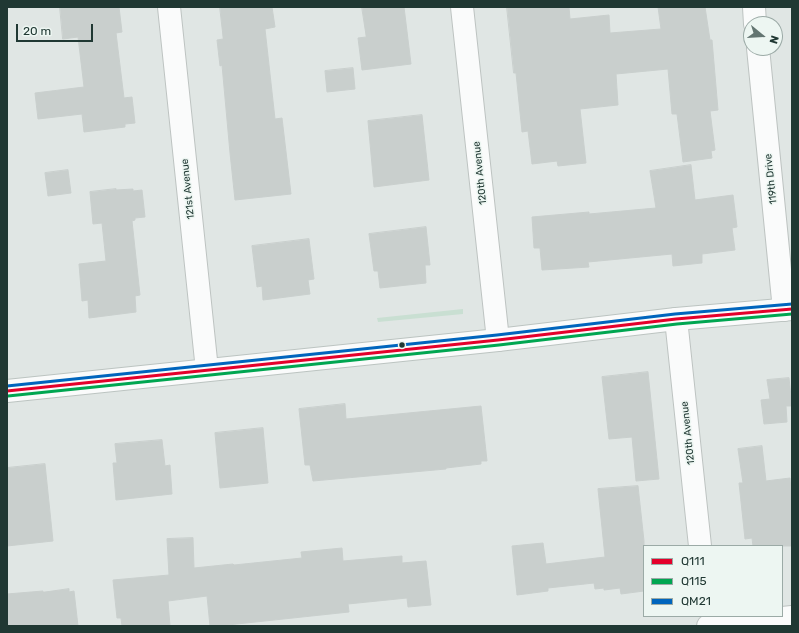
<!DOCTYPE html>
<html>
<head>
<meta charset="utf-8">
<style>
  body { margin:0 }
  #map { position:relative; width:799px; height:633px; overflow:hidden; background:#e0e6e4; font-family:Rubik,sans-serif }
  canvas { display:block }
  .frame { position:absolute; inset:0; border:8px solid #203833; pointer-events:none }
  .legend { position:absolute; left:643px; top:545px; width:140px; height:72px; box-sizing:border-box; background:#edf6f2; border:1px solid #9baaa6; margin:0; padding:5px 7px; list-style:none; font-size:12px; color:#203833 }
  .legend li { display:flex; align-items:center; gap:8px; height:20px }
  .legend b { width:20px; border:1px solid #9baaa6 }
  .north { position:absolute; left:743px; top:16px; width:40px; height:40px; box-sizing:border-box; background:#edf6f2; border:1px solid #9baaa6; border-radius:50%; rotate:108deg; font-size:11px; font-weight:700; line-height:16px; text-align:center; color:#203833 }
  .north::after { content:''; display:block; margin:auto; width:14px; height:18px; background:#637571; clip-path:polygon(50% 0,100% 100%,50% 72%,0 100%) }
  .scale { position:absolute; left:16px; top:24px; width:77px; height:18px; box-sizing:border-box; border:2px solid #203833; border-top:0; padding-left:5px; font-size:12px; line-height:14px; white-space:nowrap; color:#203833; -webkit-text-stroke:3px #edf6f2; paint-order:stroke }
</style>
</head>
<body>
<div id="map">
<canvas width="799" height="633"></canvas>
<div class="frame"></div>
<ul class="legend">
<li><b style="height:5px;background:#e4002b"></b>Q111</li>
<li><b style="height:5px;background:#00a651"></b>Q115</li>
<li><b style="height:5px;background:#0065bd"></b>QM21</li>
</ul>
<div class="north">N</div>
<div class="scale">20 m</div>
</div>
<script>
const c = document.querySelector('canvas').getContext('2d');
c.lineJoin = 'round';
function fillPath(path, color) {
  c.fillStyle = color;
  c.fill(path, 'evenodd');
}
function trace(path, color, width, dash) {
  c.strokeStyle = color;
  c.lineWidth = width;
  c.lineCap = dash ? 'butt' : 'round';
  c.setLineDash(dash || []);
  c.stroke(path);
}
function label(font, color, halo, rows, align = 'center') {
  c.font = font + ' Rubik,sans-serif';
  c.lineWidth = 3;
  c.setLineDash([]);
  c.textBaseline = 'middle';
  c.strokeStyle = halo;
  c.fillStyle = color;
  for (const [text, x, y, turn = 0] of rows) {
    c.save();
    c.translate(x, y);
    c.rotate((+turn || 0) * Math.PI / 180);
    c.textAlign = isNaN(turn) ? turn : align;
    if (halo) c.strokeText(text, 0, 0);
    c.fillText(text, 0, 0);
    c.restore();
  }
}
fillPath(new Path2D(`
  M 463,309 L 463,314 L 378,322 L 377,318 Z`), '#c9dfd2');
const building = new Path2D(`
  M 60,7 L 119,7 L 122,32 L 116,33 L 124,98 L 132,97 L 135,123 L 125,124 L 125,127 L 84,132 L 82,114 L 38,119 L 35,93 L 84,87 L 78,37 L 63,39 Z
  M 220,7 L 272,7 L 275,27 L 265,29 L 275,119 L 282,118 L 291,194 L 235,200 L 230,153 L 222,65 L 220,66 L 217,40 L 223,39 Z
  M 362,7 L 404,7 L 411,64 L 362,70 L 358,38 L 366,37 Z
  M 507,7 L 569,7 L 570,19 L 609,15 L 610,33 L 661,29 L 658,7 L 705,7 L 710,40 L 712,40 L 718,110 L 710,111 L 715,150 L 711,151 L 712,158 L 683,162 L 677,114 L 672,114 L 668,69 L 616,74 L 618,105 L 580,109 L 586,163 L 558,166 L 557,161 L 532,164 L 528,131 L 522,132 L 516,73 L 514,73 Z
  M 353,68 L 355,89 L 327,92 L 325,71 Z
  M 422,115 L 429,180 L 374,187 L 368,121 Z
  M 691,165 L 695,200 L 733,195 L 737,227 L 732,228 L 735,250 L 702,254 L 702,263 L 673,266 L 672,254 L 588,262 L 589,267 L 542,270 L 540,248 L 534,248 L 532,217 L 589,212 L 589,214 L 656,208 L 650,171 Z
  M 68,170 L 71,193 L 48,196 L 45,173 Z
  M 116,189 L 116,190 L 133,189 L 133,191 L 142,190 L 145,217 L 135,218 L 135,220 L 132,221 L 140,295 L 135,296 L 136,312 L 89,318 L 88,300 L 82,301 L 79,264 L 106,261 L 102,223 L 93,224 L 90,192 Z
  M 426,227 L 430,265 L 425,265 L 426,283 L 380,288 L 378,271 L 374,271 L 369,234 Z
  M 309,239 L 314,279 L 308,280 L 310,294 L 263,300 L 262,286 L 257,287 L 252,246 Z
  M 648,372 L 659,479 L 636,481 L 632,437 L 609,439 L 602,377 Z
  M 789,378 L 792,406 L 786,406 L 787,422 L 764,424 L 761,400 L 770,399 L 767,380 Z
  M 345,404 L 346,419 L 481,406 L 487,461 L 481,461 L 481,464 L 446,468 L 446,469 L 313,481 L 310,465 L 305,465 L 299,409 Z
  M 263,428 L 268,483 L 220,488 L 215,433 Z
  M 162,440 L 165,466 L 170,465 L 172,494 L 116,500 L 113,463 L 117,463 L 115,444 Z
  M 762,446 L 766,481 L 790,478 L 792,502 L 792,546 L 753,546 L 752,538 L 745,539 L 739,483 L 743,483 L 738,449 Z
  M 45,464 L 53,541 L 7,546 L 7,468 Z
  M 638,486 L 644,541 L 644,591 L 621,594 L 620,588 L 604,590 L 604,588 L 595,589 L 594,583 L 548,588 L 548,591 L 517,595 L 512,546 L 543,543 L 546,564 L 605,557 L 598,489 Z
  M 193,538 L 194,568 L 233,564 L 234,565 L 302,558 L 301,552 L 342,548 L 343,561 L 402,556 L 402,563 L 426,561 L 431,605 L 408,607 L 407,598 L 348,604 L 349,612 L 218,626 L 210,626 L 207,596 L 168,601 L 170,626 L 122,626 L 121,618 L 117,618 L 113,580 L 169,575 L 167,539 Z
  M 69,589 L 69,592 L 74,591 L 78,626 L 7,626 L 7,594 L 43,591 L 43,592 Z`);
fillPath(building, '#c9cfcd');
trace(building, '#c9cfcd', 1);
const street = new Path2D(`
  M 169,7 L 207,370
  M 462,7 L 498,340
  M 754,7 L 755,24
  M 758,48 L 784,310
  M 676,319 L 700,546
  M 708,626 L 792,617`);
const secondary = new Path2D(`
  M 7,391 L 498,340 L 676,319 L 792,309`);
trace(street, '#bdc3c1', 24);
trace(secondary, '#bcc4c1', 24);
trace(street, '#fafbfb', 22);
trace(secondary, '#fafbfb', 22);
trace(new Path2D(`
  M 7,391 L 498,340 L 676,319 L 792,309`), '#e4002b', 3);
trace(new Path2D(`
  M 8,396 L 499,345 L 677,324 L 792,314`), '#00a651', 3);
trace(new Path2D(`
  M 7,386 L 497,335 L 675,314 L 792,304`), '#0065bd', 3);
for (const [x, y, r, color] of [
  [402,345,3.5,"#203833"]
]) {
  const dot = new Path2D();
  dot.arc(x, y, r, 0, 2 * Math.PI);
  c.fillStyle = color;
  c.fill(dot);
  trace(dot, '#edf6f2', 1.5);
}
label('10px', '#203833', '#edf6f2', [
  ["120th Avenue",480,173,-96],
  ["119th Drive",771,179,-96],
  ["121st Avenue",188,189,-96],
  ["120th Avenue",688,433,-96]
]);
</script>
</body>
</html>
